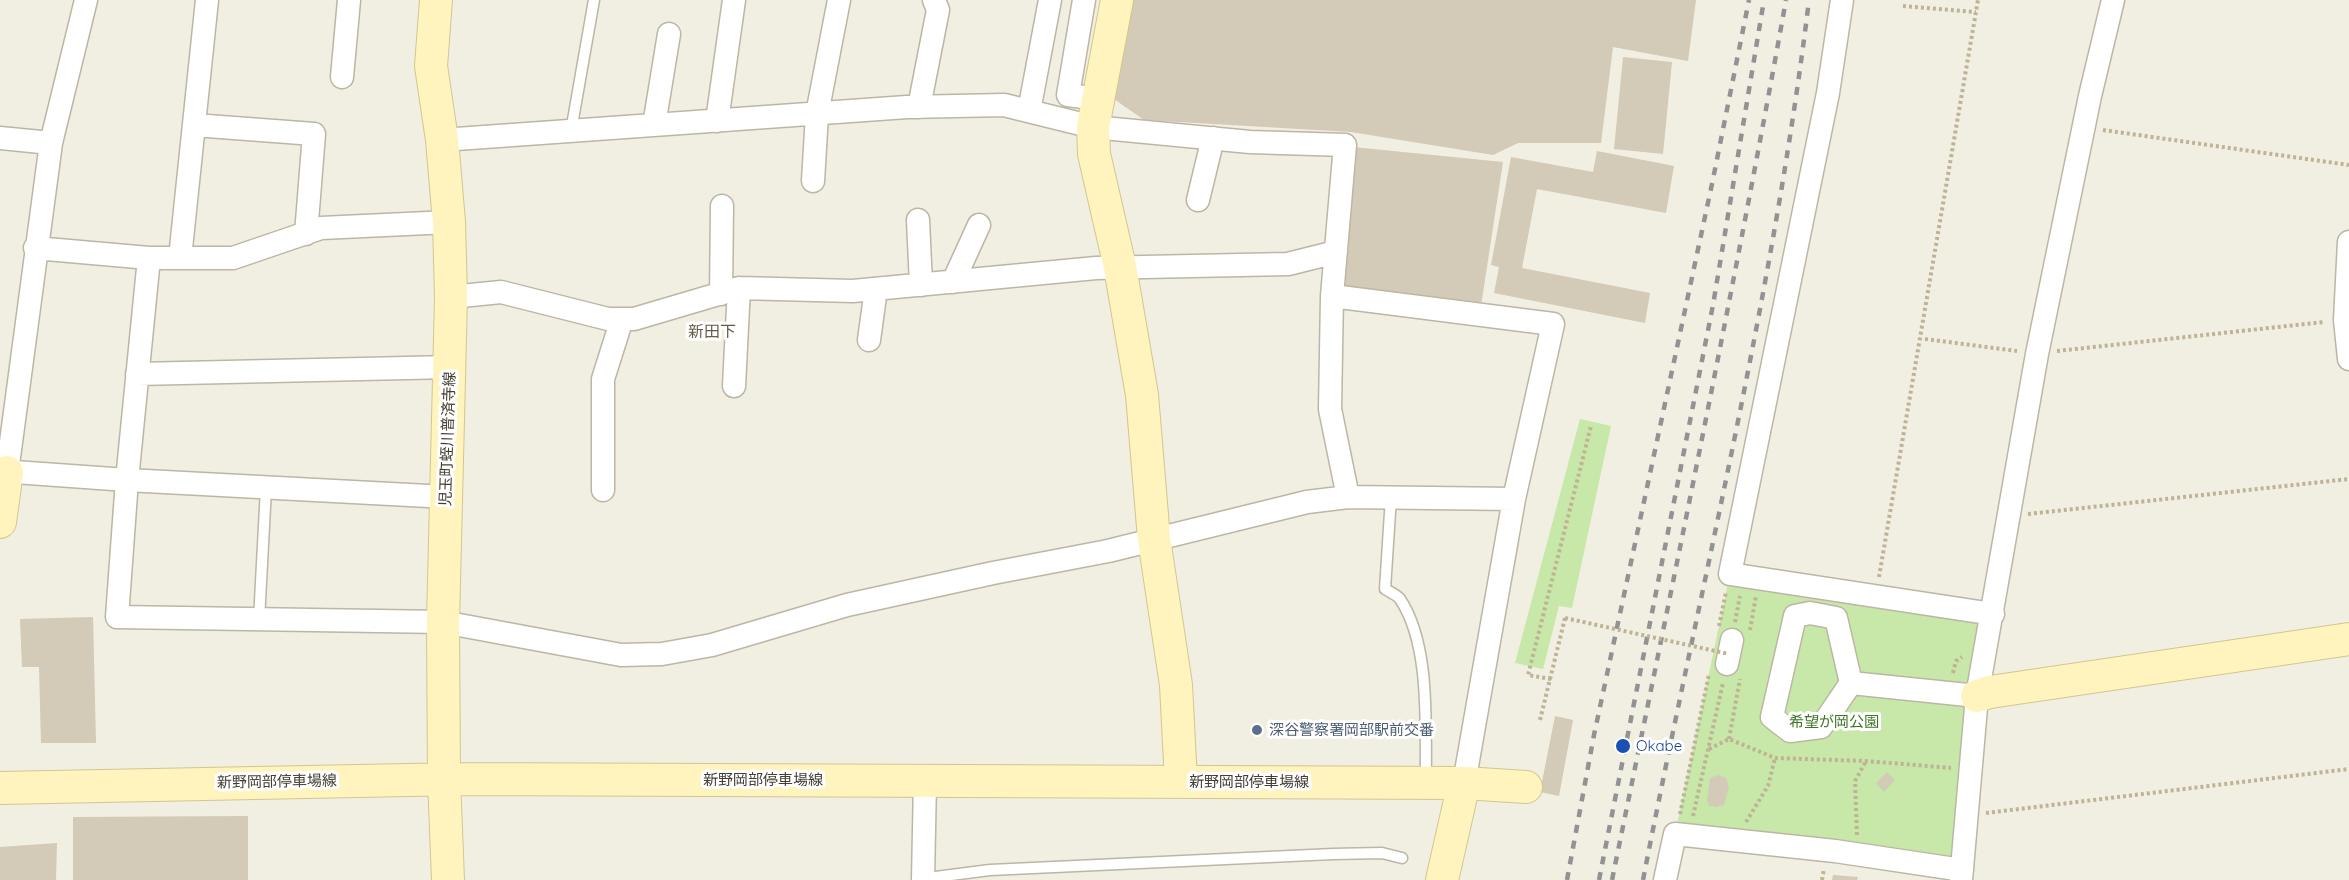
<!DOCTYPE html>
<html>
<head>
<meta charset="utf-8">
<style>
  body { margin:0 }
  canvas { display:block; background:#f1eee2 }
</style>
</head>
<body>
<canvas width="2349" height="880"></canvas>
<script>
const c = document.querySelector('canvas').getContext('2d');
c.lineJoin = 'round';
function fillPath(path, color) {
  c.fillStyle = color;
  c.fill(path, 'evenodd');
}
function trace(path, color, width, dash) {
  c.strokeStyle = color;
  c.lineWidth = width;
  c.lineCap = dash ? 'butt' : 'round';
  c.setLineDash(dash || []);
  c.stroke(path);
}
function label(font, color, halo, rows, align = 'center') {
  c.font = font + ' Quicksand,"Noto Sans JP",sans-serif';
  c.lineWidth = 6;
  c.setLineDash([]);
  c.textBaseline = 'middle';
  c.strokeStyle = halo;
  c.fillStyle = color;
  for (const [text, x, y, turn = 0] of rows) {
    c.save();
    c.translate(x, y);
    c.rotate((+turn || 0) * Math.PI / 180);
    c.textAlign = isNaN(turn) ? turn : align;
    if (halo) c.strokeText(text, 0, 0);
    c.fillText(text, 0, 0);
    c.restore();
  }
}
fillPath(new Path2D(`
  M 1580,419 L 1611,426 L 1572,608 L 1559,606 L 1543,669 L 1515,663 Z
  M 1730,574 L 1993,614 L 1962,870 L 1675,834 Z`), '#c7e8a8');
fillPath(new Path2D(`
  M 1129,0 L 1696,0 L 1688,61 L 1613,47 L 1601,143 L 1518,143 L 1493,155 L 1351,132 L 1144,120 L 1114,99 Z
  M 1623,57 L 1672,62 L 1663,154 L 1614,149 Z
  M 1353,147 L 1503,162 L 1481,306 L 1344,291 Z
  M 1597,151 L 1674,166 L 1666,213 L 1537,189 L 1522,268 L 1650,293 L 1645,323 L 1494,293 L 1499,267 L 1491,265 L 1511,157 L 1593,172 Z
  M 93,617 L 96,743 L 41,743 L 39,667 L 22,667 L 20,619 Z
  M 1555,716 L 1573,720 L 1559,796 L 1540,792 Z
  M 1887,772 L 1895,780 L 1884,792 L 1876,783 Z
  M 1718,775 L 1726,778 L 1729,787 L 1724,805 L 1716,807 L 1709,806 L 1707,801 L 1710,778 Z
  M 248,816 L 248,880 L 73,880 L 73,817 Z
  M 57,843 L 56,880 L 0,880 L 0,847 Z
  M 1833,875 L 1858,877 L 1857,880 L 1832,880 Z`), '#d3cab7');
const lane = new Path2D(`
  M 571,131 L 594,0
  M 1391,497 L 1385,589 C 1390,592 1397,595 1400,599 C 1431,645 1425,727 1426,780
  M 259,620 L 266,488
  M 920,879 L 990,870 L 1333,854 L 1382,853 L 1402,858`);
const street = new Path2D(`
  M 1084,0 L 1068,95 L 1099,99
  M 1842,0 L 1828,93 L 1730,574 L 1993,614
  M 342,77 L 349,0
  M 919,107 L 938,10 L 934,0
  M 1029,111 L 1050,0
  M 717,121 L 734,0
  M 194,125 L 314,134 L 306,234
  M 654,125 L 669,34
  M 0,138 L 51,143
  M 442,140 L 907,107 L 1004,105 L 1093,127 L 1250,142 L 1345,145 L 1332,296 L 1330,409 L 1348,497
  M 813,181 L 817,114 L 839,0
  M 1198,200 L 1213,138
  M 918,220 L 921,285
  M 2349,242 L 2345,320 L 2349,359
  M 35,248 L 149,258 L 233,258 L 321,228 L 449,222
  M 149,258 L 127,480 L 117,617 L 443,622 L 621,655 L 662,654 L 712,645 L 847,605 L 993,573 L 1108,551 L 1307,502 L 1348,497 L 1514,499
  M 180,258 L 207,0
  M 953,282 L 979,225
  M 721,294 L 722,206
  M 1332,296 L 1553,324 L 1514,499 L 1464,783
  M 451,297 L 501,292 L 608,319 L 634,319 L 739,288 L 853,291 L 1096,268 L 1288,264 L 1336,252
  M 869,340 L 876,289
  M 137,374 L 451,367
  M 734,386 L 739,288
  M 0,471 L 127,480 L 447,497
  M 7,472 L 51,143 L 86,0
  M 603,490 L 603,379 L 622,319
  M 1727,664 L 1732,640
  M 1851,683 L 1836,618 L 1810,613 L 1795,616 L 1772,717 L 1790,731 L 1821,727 L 1851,683 L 1977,696
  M 923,880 L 925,781
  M 1665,880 L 1675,834 L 1835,851 L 1962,870
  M 1961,880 L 1977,696 L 2037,354 L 2090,96 L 2113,0`);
const secondary = new Path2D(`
  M 436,0 L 431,66 L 442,140 L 449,222 L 451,297 L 443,622 L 444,779 L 448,880
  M 1117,0 L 1093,127 L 1094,154 L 1120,267 L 1142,395 L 1154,539 L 1176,685 L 1181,782
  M 0,522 L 7,472
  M 1977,696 L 1990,692 L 2349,639
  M 0,788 L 459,779 L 1464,783 L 1526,787
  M 1442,880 L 1464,783`);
trace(lane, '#bdb6a4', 13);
trace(street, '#bdb6a4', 25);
trace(secondary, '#d3c68f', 34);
trace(new Path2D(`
  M 1903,6 L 1976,12
  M 2103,130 L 2349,165
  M 1925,339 L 2017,351
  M 2057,351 L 2324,322
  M 2028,514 L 2349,479
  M 1879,577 L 1978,0
  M 1735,622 L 1740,596
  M 1719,626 L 1726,592
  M 1750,630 L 1756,596
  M 1953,673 L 1956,661 L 1962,657
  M 1551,679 L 1528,675 L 1591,426
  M 1540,720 L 1565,618
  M 1729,739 L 1740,679
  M 1709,749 L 1729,739 L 1775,758 L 1866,761 L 1951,768
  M 1986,813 L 2349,769
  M 1680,814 L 1709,674
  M 1693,816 L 1723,683
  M 1746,822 L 1768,786 L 1775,758
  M 1857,835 L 1855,781 L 1866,761
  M 1822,880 L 1824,869`), '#bfb395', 4, [3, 3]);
trace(lane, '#fff', 10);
trace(street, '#fff', 22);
trace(secondary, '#fff4be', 32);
trace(new Path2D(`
  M 1567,880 L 1594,735 L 1712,184 L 1749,0
  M 1599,880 L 1713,305 L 1764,0
  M 1612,880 C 1672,587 1733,294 1786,0
  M 1643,880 C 1700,587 1773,297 1809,0`), '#929292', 4.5, [8, 8]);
trace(new Path2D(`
  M 1565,618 L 1729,654`), '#bfb395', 4, [3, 3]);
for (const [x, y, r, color] of [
  [1257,730,6,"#5c6f8a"],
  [1623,746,8,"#1a4fb4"]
]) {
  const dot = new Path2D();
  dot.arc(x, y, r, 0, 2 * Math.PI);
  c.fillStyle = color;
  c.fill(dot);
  trace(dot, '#fff', 2);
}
label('15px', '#433d32', '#fff', [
  ["児玉町蛭川普済寺線",448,439,-88],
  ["新野岡部停車場線",763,780],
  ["新野岡部停車場線",277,782,-1],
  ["新野岡部停車場線",1249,782]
]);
label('15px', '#3d7525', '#fff', [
  ["希望が岡公園",1834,722]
]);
label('15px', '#4e5e75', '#fff', [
  ["深谷警察署岡部駅前交番",1269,730]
], 'left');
label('15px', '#164399', '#fff', [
  ["Okabe",1636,746]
], 'left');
label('16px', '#665c49', '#fff', [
  ["新田下",712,332]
]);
</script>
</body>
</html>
